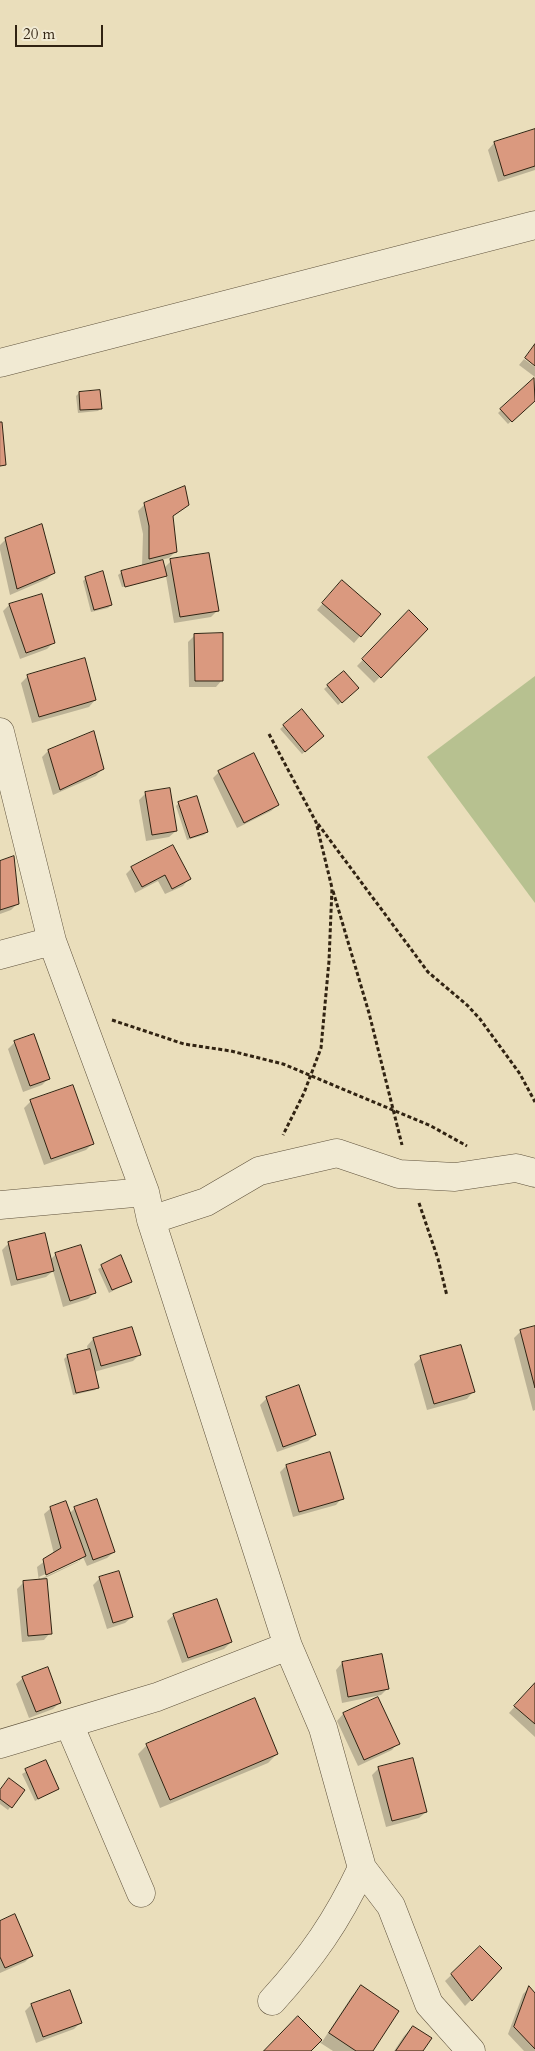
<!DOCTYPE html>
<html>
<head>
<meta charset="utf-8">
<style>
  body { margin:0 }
  #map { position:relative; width:535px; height:2051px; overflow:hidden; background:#eadebb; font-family:Cardo,serif }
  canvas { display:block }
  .scale { position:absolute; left:15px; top:25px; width:88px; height:22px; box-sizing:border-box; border:2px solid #312312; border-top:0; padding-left:6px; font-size:15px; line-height:18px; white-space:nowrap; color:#312312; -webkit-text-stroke:4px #f1ead3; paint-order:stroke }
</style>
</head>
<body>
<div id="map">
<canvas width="535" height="2051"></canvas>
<div class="scale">20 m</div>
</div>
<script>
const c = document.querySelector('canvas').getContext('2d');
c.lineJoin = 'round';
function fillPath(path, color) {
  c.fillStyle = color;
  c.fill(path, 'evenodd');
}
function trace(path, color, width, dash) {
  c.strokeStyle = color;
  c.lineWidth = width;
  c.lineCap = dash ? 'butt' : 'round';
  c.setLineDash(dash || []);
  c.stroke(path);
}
fillPath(new Path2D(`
  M 535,676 L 535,903 L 427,757 Z`), '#b7c190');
fillPath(new Path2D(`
  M 535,131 L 535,170 L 498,182 L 488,150 L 494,143 Z
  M 524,359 L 535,367 L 535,377 L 519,365 Z
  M 534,380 L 535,400 L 508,424 L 498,413 Z
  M 79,393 L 101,408 L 98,411 L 78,413 L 76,396 Z
  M 145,504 L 188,504 L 172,517 L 176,551 L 169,558 L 161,560 L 164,568 L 171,561 L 218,610 L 211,617 L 174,623 L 166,576 L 122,587 L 118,575 L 122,572 L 142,566 L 143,534 L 138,511 Z
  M 6,539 L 54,573 L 47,579 L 10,595 L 0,550 L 0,545 Z
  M 86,578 L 111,605 L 108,608 L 91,612 L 83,581 Z
  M 336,588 L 360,636 L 354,643 L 317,610 Z
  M 41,596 L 53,643 L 47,649 L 20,659 L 3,611 L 9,605 Z
  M 409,612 L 426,629 L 374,683 L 357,666 Z
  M 195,635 L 222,680 L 216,687 L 189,687 L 188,642 Z
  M 344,672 L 354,691 L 338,705 L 324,689 Z
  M 28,676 L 95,700 L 89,707 L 32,723 L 21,683 Z
  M 301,711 L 320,739 L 302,754 L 280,729 Z
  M 48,751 L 102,769 L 96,776 L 53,795 L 42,757 Z
  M 219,772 L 278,805 L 271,811 L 237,828 L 213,778 Z
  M 146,793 L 176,831 L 169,837 L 146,841 L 139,800 Z
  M 179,803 L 207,832 L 204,835 L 187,840 L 176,806 Z
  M 0,863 L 18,903 L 11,910 L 0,914 Z
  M 132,868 L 189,879 L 183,886 L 165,894 L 158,881 L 135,893 L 126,874 Z
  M 15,1042 L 49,1078 L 42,1085 L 23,1092 L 8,1049 Z
  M 31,1101 L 92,1144 L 86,1150 L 44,1165 L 24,1108 Z
  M 9,1243 L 50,1260 L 56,1254 L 94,1293 L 88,1299 L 63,1307 L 53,1271 L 46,1277 L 11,1286 L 2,1250 Z
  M 121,1257 L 131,1281 L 109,1293 L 98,1269 Z
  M 132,1328 L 139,1355 L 133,1361 L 94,1372 L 98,1387 L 95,1390 L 73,1395 L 64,1359 L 67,1356 L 88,1351 L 87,1346 L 93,1339 Z
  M 535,1328 L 535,1410 L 533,1411 L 514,1338 L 521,1331 Z
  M 421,1358 L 473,1392 L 467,1399 L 427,1410 L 414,1364 Z
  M 267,1398 L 315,1435 L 308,1441 L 277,1452 L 260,1405 Z
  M 286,1466 L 342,1498 L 336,1505 L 293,1517 L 280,1472 Z
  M 51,1508 L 69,1514 L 75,1508 L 114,1552 L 107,1558 L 87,1566 L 83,1557 L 78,1562 L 39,1581 L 37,1567 L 54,1554 L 44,1514 ZM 79,1558 L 79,1561 L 40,1579 L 39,1577 Z
  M 100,1578 L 132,1617 L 125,1623 L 107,1629 L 93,1585 Z
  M 24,1582 L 50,1633 L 44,1640 L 22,1642 L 17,1589 Z
  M 174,1615 L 231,1642 L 224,1649 L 182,1663 L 167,1621 Z
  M 342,1663 L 387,1689 L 381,1695 L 342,1703 L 336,1670 Z
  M 23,1678 L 60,1702 L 53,1709 L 29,1718 L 16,1684 Z
  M 535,1684 L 535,1737 L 509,1713 Z
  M 378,1699 L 398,1743 L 392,1750 L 358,1766 L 337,1721 L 343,1714 Z
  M 147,1745 L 277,1754 L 268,1763 L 160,1808 L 138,1754 Z
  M 412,1760 L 426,1812 L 419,1818 L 386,1827 L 372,1775 L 378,1769 Z
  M 45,1761 L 58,1789 L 35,1801 L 22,1774 Z
  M 23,1790 L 8,1810 L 0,1804 L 0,1791 Z
  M 0,1922 L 32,1955 L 25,1962 L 0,1973 Z
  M 480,1948 L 471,2000 L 465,2006 L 445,1981 Z
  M 362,1987 L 371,2051 L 333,2051 L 319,2042 L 310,2051 L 266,2051 L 298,2018 L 322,2042 L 352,1996 Z
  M 529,1988 L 535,1995 L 535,2051 L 524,2051 L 508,2034 L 523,1994 Z
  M 31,2005 L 80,2023 L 74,2029 L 36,2043 L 25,2011 Z
  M 413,2027 L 422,2051 L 394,2051 L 404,2036 Z`), '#0003');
const building = new Path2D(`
  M 535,129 L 535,166 L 504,176 L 494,142 Z
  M 535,344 L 535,366 L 525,358 Z
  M 534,378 L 535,401 L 512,422 L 500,409 Z
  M 100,390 L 102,409 L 80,410 L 79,392 Z
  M 0,422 L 2,422 L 6,465 L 0,466 Z
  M 185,486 L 189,505 L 173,516 L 177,552 L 149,559 L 149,526 L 144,503 Z
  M 42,524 L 55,573 L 17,589 L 5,538 Z
  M 209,553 L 219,611 L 180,617 L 170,559 Z
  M 163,560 L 167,576 L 125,587 L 121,571 Z
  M 103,571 L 112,605 L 94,610 L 85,577 Z
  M 342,580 L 381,614 L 361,637 L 322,603 Z
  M 42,594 L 55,643 L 26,653 L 9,604 Z
  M 409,610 L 428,629 L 381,678 L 362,659 Z
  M 223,633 L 223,681 L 195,681 L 194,634 Z
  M 85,658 L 96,700 L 39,717 L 27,675 Z
  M 344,671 L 359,688 L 342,703 L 327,685 Z
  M 302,709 L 324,736 L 305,752 L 283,725 Z
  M 94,731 L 104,769 L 60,790 L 48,750 Z
  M 254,753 L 279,805 L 244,823 L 218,771 Z
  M 170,788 L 177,831 L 152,835 L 145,792 Z
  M 197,796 L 208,832 L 190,838 L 178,802 Z
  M 173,845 L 191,879 L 172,889 L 165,875 L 142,887 L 131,867 Z
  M 14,856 L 19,904 L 0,910 L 0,861 Z
  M 34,1034 L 50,1079 L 30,1086 L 14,1041 Z
  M 73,1085 L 94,1144 L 51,1159 L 30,1100 Z
  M 45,1233 L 54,1271 L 17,1280 L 8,1242 Z
  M 81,1245 L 96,1293 L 70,1301 L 55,1253 Z
  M 121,1255 L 132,1282 L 112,1290 L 101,1265 Z
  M 535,1326 L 535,1388 L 520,1330 Z
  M 132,1327 L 141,1355 L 101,1366 L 93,1338 Z
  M 461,1345 L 475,1392 L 434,1404 L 420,1356 Z
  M 90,1349 L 99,1388 L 76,1393 L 67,1355 Z
  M 299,1385 L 316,1435 L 283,1447 L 266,1397 Z
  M 330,1452 L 344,1499 L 299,1512 L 286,1465 Z
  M 97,1499 L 115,1552 L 93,1560 L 74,1507 Z
  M 66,1501 L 86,1556 L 46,1575 L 43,1559 L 61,1548 L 50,1507 Z
  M 119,1571 L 133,1617 L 113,1623 L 99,1577 Z
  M 47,1579 L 52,1634 L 28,1636 L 23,1581 Z
  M 217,1599 L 232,1642 L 188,1658 L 173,1614 Z
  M 382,1654 L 389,1689 L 348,1697 L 342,1662 Z
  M 48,1667 L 61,1703 L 36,1712 L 22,1677 Z
  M 535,1683 L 535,1724 L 514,1706 Z
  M 378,1697 L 400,1744 L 364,1760 L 343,1713 Z
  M 255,1698 L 278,1754 L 170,1800 L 146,1744 Z
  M 413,1758 L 427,1812 L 392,1821 L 378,1767 Z
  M 46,1760 L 59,1789 L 38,1799 L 25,1769 Z
  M 9,1778 L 25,1790 L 12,1808 L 0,1799 L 0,1790 Z
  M 15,1914 L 33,1956 L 5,1968 L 0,1957 L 0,1921 Z
  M 480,1946 L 502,1968 L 472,2001 L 451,1974 Z
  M 361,1985 L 399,2011 L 373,2051 L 356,2051 L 329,2033 Z
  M 529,1986 L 535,1993 L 535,2049 L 514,2027 Z
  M 70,1990 L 82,2023 L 43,2037 L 31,2004 Z
  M 298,2016 L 322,2040 L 311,2051 L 264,2051 Z
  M 413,2026 L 432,2038 L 423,2051 L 396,2051 Z`);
fillPath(building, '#da997f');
trace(building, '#312312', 1);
const minor = new Path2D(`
  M 0,363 L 535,225
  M 0,732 L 52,941 L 145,1192 L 151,1220 L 288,1646 L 323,1728 L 362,1868 L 391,1906 L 429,2004 L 471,2051
  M 0,955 L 52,941
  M 0,1205 L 145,1192
  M 151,1220 L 206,1202 L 259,1171 L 337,1153 L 399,1174 L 455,1177 L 516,1168 L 535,1173
  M 69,1724 L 141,1893
  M 0,1744 L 157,1697 L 288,1646
  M 272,2001 C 312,1957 337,1921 362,1868`);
trace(minor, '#5f523c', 29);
trace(new Path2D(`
  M 269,734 L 316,822 L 332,888 L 329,961 L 321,1048 L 304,1093 L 283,1135
  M 318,824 L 428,972 L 467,1005 L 480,1019 L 520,1074 L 535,1102
  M 333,891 L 369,1013 L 402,1145
  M 112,1020 L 184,1044 L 231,1051 L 283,1064 L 431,1126 L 467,1146
  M 419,1203 L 438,1259 L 447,1296`), '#312312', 3, [4, 2.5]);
trace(minor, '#f1ead3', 28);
</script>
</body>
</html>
